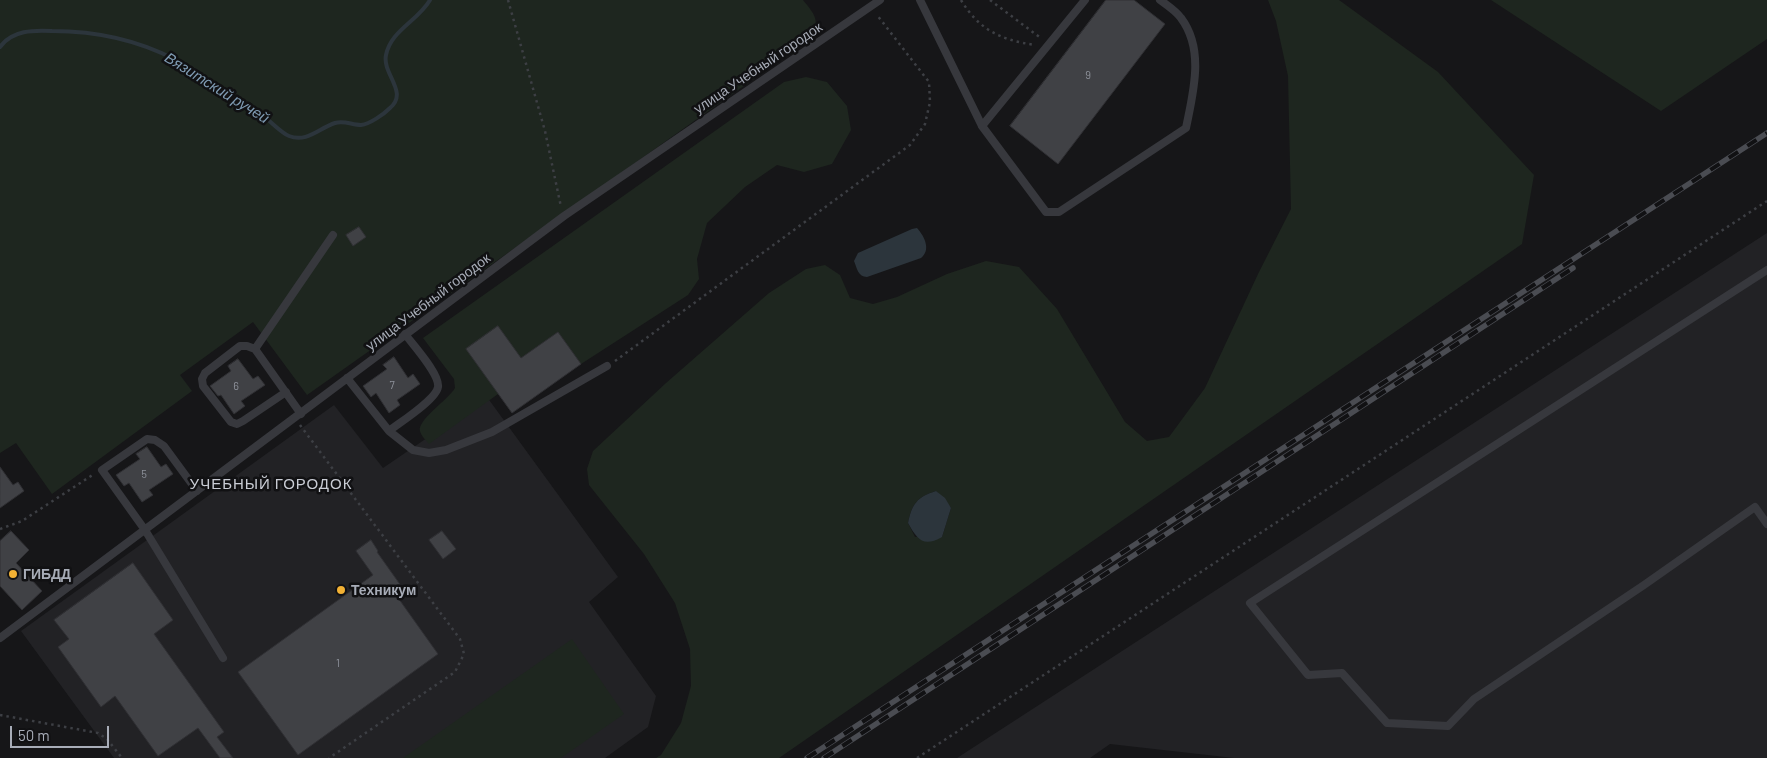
<!DOCTYPE html>
<html>
<head>
<meta charset="utf-8">
<style>
  body { margin:0 }
  #map { position:relative; width:1767px; height:758px; overflow:hidden; background:#161618; font-family:Barlow,sans-serif }
  canvas { display:block }
  .scale { position:absolute; left:10px; top:726px; width:99px; height:22px; box-sizing:border-box; border:2px solid #a8adb8; border-top:0; padding-left:6px; font-size:15px; line-height:18px; white-space:nowrap; color:#a8adb8; -webkit-text-stroke:4px #111113; paint-order:stroke }
</style>
</head>
<body>
<div id="map">
<canvas width="1767" height="758"></canvas>
<div class="scale">50 m</div>
</div>
<script>
const c = document.querySelector('canvas').getContext('2d');
c.lineJoin = 'round';
function fillPath(path, color) {
  c.fillStyle = color;
  c.fill(path, 'evenodd');
}
function trace(path, color, width, dash) {
  c.strokeStyle = color;
  c.lineWidth = width;
  c.lineCap = dash ? 'butt' : 'round';
  c.setLineDash(dash || []);
  c.stroke(path);
}
function label(font, color, halo, rows, align = 'center') {
  c.font = font + ' Barlow,sans-serif';
  c.lineWidth = 5;
  c.setLineDash([]);
  c.textBaseline = 'middle';
  c.strokeStyle = halo;
  c.fillStyle = color;
  for (const [text, x, y, turn = 0] of rows) {
    c.save();
    c.translate(x, y);
    c.rotate((+turn || 0) * Math.PI / 180);
    c.textAlign = isNaN(turn) ? turn : align;
    if (halo) c.strokeText(text, 0, 0);
    c.fillText(text, 0, 0);
    c.restore();
  }
}
fillPath(new Path2D(`
  M 1767,233 L 1767,758 L 1234,758 L 1110,744 L 1090,758 L 957,758 Z
  M 487,397 L 618,577 L 589,602 L 656,696 L 648,727 L 605,758 L 114,758 L 21,631 L 334,405 L 383,468 Z`), '#222225');
fillPath(new Path2D(`
  M 0,0 L 803,0 C 815,15 819,18 813,37 L 307,395 L 253,322 L 180,375 L 192,391 L 52,494 L 16,443 L 0,453 Z
  M 1268,0 L 1339,0 L 1438,72 L 1534,175 L 1522,244 L 779,758 L 656,758 L 661,755 L 681,723 L 691,686 L 690,649 L 675,603 L 644,554 L 589,485 L 587,469 L 593,451 L 666,383 L 769,293 L 806,269 L 825,265 L 840,275 L 850,298 L 873,304 L 897,297 L 947,274 L 986,261 L 1019,267 L 1057,309 L 1125,422 L 1147,441 L 1169,437 L 1205,388 L 1258,274 L 1291,209 L 1288,76 L 1276,21 ZM 936,491 L 951,508 L 942,537 L 915,537 L 908,523 C 912,504 917,497 936,491 Z
  M 1491,0 L 1767,0 L 1767,39 L 1661,111 Z
  M 806,77 L 827,82 L 847,106 L 851,130 L 832,164 L 804,172 L 777,165 L 745,187 L 707,223 L 697,259 L 699,279 L 688,295 L 581,364 L 558,332 L 521,358 L 498,394 L 429,444 C 426,440 421,436 420,431 C 417,420 449,399 455,388 L 454,379 L 423,338 L 784,82 Z
  M 572,639 L 624,714 L 561,758 L 403,758 Z`), '#1e261f');
fillPath(new Path2D(`
  M 917,228 C 925,237 931,250 921,258 L 867,277 C 858,277 857,268 854,261 L 858,253 L 912,229 Z
  M 936,491 L 945,498 L 951,508 L 942,537 C 923,548 917,539 908,523 C 912,504 917,497 936,491 Z`), '#2c353c');
trace(new Path2D(`
  M 0,47 C 12,30 34,30 52,31 C 95,31 138,40 176,60 C 191,69 204,82 219,91 C 230,97 243,101 253,108 C 264,114 279,132 289,136 C 307,143 319,128 335,123 C 344,120 352,125 361,125 C 370,124 384,114 390,108 C 409,92 382,74 386,55 C 391,30 418,21 430,0`), '#2c353c', 4);
const building = new Path2D(`
  M 1106,0 L 1134,0 L 1165,24 L 1058,164 L 1010,126 Z
  M 359,227 L 366,237 L 353,246 L 346,235 Z
  M 498,326 L 521,358 L 558,332 L 581,364 L 512,413 L 466,349 Z
  M 394,357 L 408,378 L 413,374 L 420,384 L 397,400 L 400,405 L 389,413 L 376,393 L 371,397 L 363,386 L 387,369 L 383,365 Z
  M 238,359 L 253,379 L 258,376 L 265,385 L 241,401 L 245,406 L 234,414 L 221,395 L 218,396 L 210,386 L 231,371 L 228,366 Z
  M 147,447 L 161,467 L 166,464 L 173,474 L 149,490 L 153,495 L 142,502 L 129,483 L 124,486 L 116,475 L 140,459 L 136,454 Z
  M 0,467 L 13,485 L 18,482 L 24,491 L 0,508 Z
  M 11,531 L 29,550 L 16,563 L 42,591 L 22,610 L 0,586 L 0,541 Z
  M 442,531 L 456,549 L 443,559 L 429,540 Z
  M 371,540 L 378,551 L 377,552 L 404,590 L 396,595 L 438,654 L 298,755 L 238,672 L 373,575 L 356,551 Z
  M 133,563 L 173,620 L 154,634 L 224,732 L 217,737 L 233,758 L 220,758 L 198,728 L 158,756 L 115,696 L 101,707 L 58,647 L 69,639 L 54,620 Z`);
fillPath(building, '#404145');
trace(building, '#303034', 1);
trace(new Path2D(`
  M 508,0 L 545,131 L 561,207
  M 961,0 C 979,30 1001,40 1035,45
  M 990,0 L 1042,39
  M 615,361 L 910,145 L 925,124 L 930,102 L 929,82 L 877,15
  M 300,425 L 460,639 L 464,654 L 455,672 L 329,758
  M 0,529 L 22,521 L 94,474
  M 0,715 L 98,733 L 107,739 L 122,758
  M 917,758 L 1767,201`), '#3d3f44', 2.5, [2.5, 4]);
trace(new Path2D(`
  M 920,0 L 982,126 L 1046,212 L 1059,212 L 1186,128 C 1193,93 1205,50 1181,18 C 1176,11 1167,5 1160,0
  M 982,126 L 1085,0
  M 1767,270 L 1250,603 L 1308,675 L 1342,673 L 1387,723 L 1448,726 L 1474,699 L 1644,585 L 1755,507 L 1767,524
  M 255,349 L 301,414
  M 347,378 L 389,431 L 413,450 L 429,453 L 446,450 L 492,432 L 607,366
  M 286,392 L 243,421 L 237,424 L 231,422 L 203,386 L 202,379 L 205,373 L 240,346 L 247,346 L 255,349 L 333,235
  M 389,431 C 399,423 436,400 438,387 C 440,374 413,345 405,334
  M 197,491 L 164,446 L 155,440 L 147,439 L 102,470 L 145,530 L 223,658
  M 0,638 L 564,216 L 880,0`), '#37383d', 8);
const rail = new Path2D(`
  M 807,758 L 1767,133
  M 824,758 L 1573,268`);
trace(rail, '#4a4c52', 5.5);
trace(rail, '#111113', 4, [11]);
for (const [x, y, r, color] of [
  [13,574,5,"#f2b134"],
  [341,590,5,"#f2b134"]
]) {
  const dot = new Path2D();
  dot.arc(x, y, r, 0, 2 * Math.PI);
  c.fillStyle = color;
  c.fill(dot);
  trace(dot, '#111113', 2);
}
label('11px', '#8e929b', null, [
  ["9",1088,75],
  ["7",392,385],
  ["6",236,386],
  ["5",144,474],
  ["1",338,663]
]);
label('14px', '#a8adb8', '#111113', [
  ["улица Учебный городок",758,68,-34],
  ["улица Учебный городок",428,302,-37]
]);
label('bold 14px', '#a8adb8', '#111113', [
  ["ГИБДД",23,574],
  ["Техникум",351,590]
], 'left');
label('italic 15px', '#7f9bb3', '#111113', [
  ["Вязитский ручей",217,88,32]
]);
c.letterSpacing = '1px';
label('15px', '#c9ccd4', '#111113', [
  ["УЧЕБНЫЙ ГОРОДОК",271,484]
]);
c.letterSpacing = '0px';
</script>
</body>
</html>
